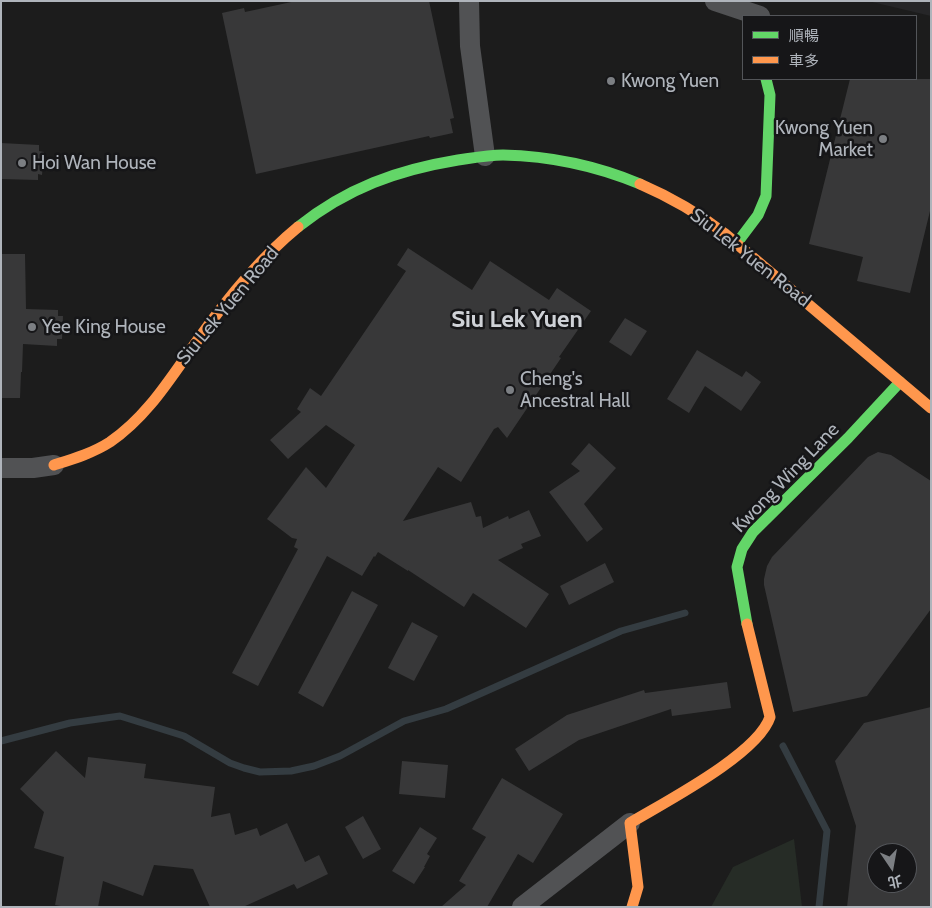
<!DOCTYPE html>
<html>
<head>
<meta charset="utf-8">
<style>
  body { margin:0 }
  #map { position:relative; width:932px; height:908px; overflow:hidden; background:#1c1c1c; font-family:Cabin,"Noto Sans TC",sans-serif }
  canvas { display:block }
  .frame { position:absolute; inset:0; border:2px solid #afb4bb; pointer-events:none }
  .legend { position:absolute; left:742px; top:15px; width:175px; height:65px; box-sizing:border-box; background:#161618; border:1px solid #535559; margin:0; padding:6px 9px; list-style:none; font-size:15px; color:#afb4bb }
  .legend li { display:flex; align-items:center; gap:10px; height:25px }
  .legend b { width:25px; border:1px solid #535559 }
  .north { position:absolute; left:867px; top:843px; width:50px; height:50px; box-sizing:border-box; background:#161618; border:1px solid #535559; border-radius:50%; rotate:168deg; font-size:14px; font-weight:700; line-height:20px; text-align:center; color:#afb4bb }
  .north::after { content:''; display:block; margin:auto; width:18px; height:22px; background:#7c7f83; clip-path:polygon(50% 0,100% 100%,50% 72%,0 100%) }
</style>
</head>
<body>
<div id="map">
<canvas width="932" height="908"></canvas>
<div class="frame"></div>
<ul class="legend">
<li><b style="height:6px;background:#63d668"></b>順暢</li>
<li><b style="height:6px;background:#ff974d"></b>車多</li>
</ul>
<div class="north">北</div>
</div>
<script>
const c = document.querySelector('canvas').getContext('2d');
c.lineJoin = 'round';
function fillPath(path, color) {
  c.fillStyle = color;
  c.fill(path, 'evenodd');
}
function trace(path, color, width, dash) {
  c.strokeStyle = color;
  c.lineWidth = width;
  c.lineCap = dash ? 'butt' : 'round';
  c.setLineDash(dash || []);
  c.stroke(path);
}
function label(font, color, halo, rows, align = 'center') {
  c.font = font + ' Cabin,sans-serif';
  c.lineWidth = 5;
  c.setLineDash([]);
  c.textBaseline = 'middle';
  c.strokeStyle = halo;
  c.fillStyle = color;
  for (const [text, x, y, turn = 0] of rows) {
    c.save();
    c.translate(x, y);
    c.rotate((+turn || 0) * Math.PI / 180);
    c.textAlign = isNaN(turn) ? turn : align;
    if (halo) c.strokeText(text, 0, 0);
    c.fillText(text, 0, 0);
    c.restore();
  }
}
fillPath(new Path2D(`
  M 868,1 L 931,1 L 931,16 Z`), '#262628');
fillPath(new Path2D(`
  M 794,839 L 802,907 L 711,907 L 733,867 Z`), '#262c26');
trace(new Path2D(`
  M 1,741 L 70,723 L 120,716 L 184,736 L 230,763 L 244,768 L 260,772 L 291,771 L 314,766 L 340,756 L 404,721 L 446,709 L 621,631 L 685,613
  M 783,746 L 827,831 L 819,907`), '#343c41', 7);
fillPath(new Path2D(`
  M 296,1 L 429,1 L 454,118 L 450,119 L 453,133 L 430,138 L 429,136 L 256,174 L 222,13 L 244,8 L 245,12 Z
  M 850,79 L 931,79 L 931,207 L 910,293 L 857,281 L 863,257 L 809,244 Z
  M 1,143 L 39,145 L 39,151 L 44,152 L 42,175 L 38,174 L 38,180 L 1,179 Z
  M 408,248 L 472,290 L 490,261 L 549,300 L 557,288 L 591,311 L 559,357 L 561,358 L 507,438 L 498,427 L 494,429 L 461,482 L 438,467 L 403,521 L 471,502 L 476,517 L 481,516 L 483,528 L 508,516 L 509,519 L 529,510 L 541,536 L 521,544 L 523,548 L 498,560 L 549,594 L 526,628 L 473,593 L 464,607 L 408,570 L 408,571 L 378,552 L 375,557 L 374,556 L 362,576 L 327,556 L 258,686 L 232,673 L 298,549 L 294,547 L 297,539 L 292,538 L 267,519 L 306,467 L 326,488 L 355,445 L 326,425 L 288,459 L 270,440 L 301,412 L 297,409 L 310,388 L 321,396 L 406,271 L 397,265 Z
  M 1,254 L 25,254 L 26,309 L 58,310 L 58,316 L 63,316 L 62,339 L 57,339 L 57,346 L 23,344 L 22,372 L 21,372 L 20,398 L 1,398 Z
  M 625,318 L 647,331 L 631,356 L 609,342 Z
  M 697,350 L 742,377 L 746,371 L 761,382 L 741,411 L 705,386 L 689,413 L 667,399 Z
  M 589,443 L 616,468 L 584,504 L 603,529 L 587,542 L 549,492 L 580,471 L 571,464 Z
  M 878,452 L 891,455 L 931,481 L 931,609 L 867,696 L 793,712 L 764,585 L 764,579 L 767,566 L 772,557 L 868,457 Z
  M 605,563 L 614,582 L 569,605 L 560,586 Z
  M 352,591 L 378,605 L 323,707 L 298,693 Z
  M 412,622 L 438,636 L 414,681 L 388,668 Z
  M 727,682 L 731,708 L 672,716 L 671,709 L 579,740 L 529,771 L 515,749 L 567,715 L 644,690 L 645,693 Z
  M 931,707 L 931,907 L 847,907 L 856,826 L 835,761 L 864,723 ZM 877,853 L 907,853 L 907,883 L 877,883 Z
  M 56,751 L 85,778 L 88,757 L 146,764 L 144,778 L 215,787 L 211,817 L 230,813 L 235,835 L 257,828 L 260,836 L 287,823 L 305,862 L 319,855 L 328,874 L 297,889 L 294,884 L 243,907 L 210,907 L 193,869 L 154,865 L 143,896 L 103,881 L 98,907 L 66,907 L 55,905 L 64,857 L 34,848 L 44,812 L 20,789 Z
  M 402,761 L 448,765 L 445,798 L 399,794 Z
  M 502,778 L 563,814 L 533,863 L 518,854 L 487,907 L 441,907 L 466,885 L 459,881 L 486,837 L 472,829 Z
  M 363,816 L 381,849 L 363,859 L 345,827 Z
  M 420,827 L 437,838 L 427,854 L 430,856 L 424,867 L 425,867 L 414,884 L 392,871 Z`), '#383839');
trace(new Path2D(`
  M 469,1 L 470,46 L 485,156
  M 715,1 L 760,16
  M 1,468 L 33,468 L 54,465
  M 522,907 L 630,823`), '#515254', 20);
trace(new Path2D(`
  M 298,227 C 347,188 397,170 458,160 C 472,158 488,155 503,155 C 549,156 597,166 640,184
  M 737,243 L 758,215 L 766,196 L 770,95 L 766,79
  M 747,624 L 737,567 L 742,549 L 753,532 L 848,438 L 900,382`), '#63d668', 11);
trace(new Path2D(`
  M 640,184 C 670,197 698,213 724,233 L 931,408
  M 54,465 C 73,459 93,453 110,442 C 148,416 171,377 197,341 C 226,300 259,259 298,227
  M 632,907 L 638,887 L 630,823 C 665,802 758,754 770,717 L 747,624`), '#ff974d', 11);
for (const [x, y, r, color] of [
  [611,81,5,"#7c7f83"],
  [883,139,5,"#7c7f83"],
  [22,163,5,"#7c7f83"],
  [32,327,5,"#7c7f83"],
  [510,390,5,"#7c7f83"]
]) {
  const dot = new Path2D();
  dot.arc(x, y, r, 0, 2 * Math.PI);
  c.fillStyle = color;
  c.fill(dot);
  trace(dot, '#161618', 2);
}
label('19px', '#afb4bb', '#161618', [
  ["Kwong Yuen",621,81],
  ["Kwong Yuen",873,128,"right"],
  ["Market",873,150,"right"],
  ["Hoi Wan House",32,163],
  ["Yee King House",42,327],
  ["Cheng's",520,379],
  ["Ancestral Hall",520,401]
], 'left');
label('19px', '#afb4bb', '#161618', [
  ["Siu Lek Yuen Road",750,258,38],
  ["Siu Lek Yuen Road",228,306,-50],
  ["Kwong Wing Lane",786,478,-46]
]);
label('bold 24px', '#cfd2d7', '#161618', [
  ["Siu Lek Yuen",517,320]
]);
</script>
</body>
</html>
